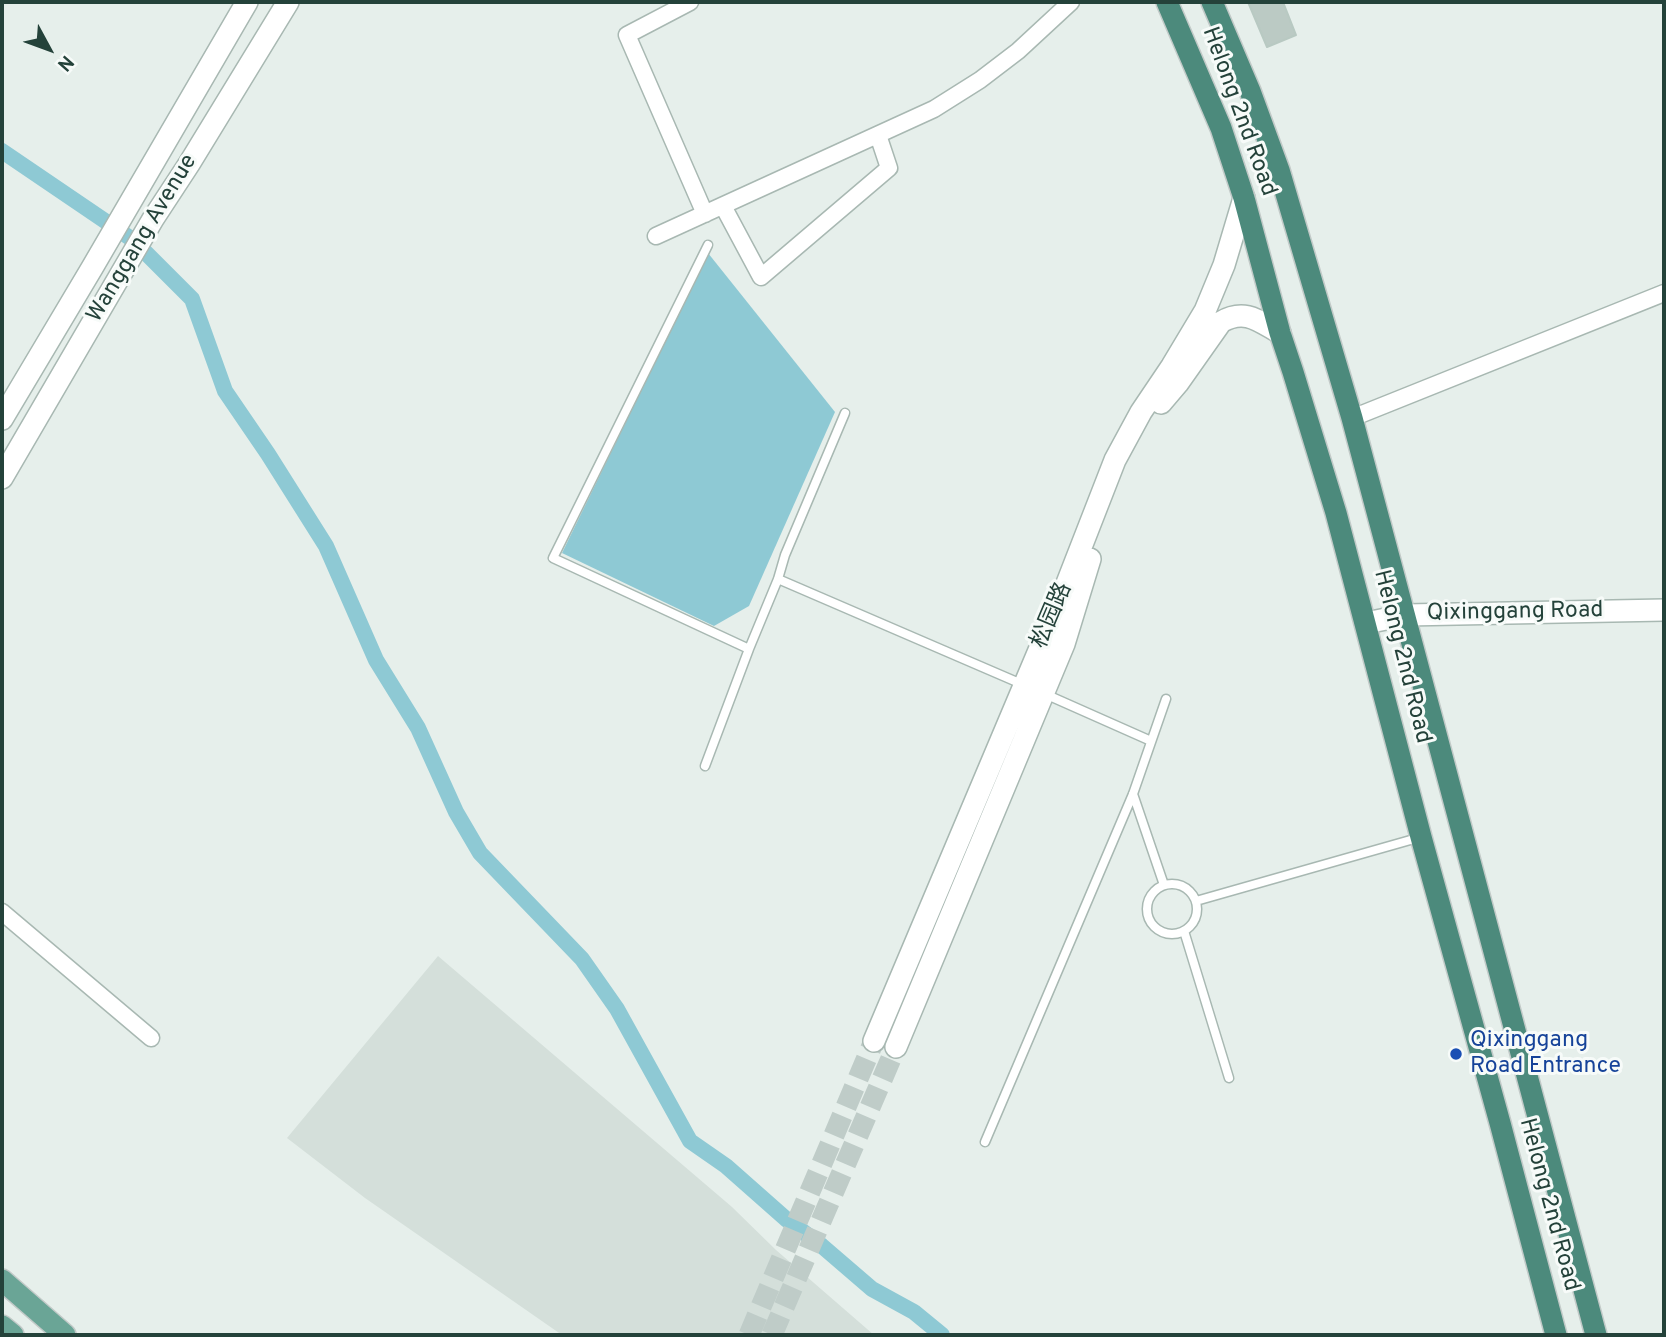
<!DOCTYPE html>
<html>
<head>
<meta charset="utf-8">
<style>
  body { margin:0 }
  #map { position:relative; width:1666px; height:1337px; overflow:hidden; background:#e6efeb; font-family:Overpass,sans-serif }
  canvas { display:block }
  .frame { position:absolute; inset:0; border:4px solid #24423a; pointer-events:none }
  .north { position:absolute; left:14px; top:14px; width:70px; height:70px; -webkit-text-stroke:5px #f7fbf9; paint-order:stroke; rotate:131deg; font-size:19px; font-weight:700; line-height:28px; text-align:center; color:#24423a }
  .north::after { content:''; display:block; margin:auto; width:24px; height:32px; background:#24423a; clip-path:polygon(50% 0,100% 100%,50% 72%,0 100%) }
</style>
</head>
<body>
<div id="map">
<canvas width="1666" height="1337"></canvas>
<div class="frame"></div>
<div class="north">N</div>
</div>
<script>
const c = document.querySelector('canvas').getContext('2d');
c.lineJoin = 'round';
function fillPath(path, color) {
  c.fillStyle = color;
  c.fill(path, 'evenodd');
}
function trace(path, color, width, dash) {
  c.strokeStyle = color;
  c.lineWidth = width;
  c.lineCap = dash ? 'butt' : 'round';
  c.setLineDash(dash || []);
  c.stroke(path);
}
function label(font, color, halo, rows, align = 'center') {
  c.font = font + ' Overpass,"Noto Sans SC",sans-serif';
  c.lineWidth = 6;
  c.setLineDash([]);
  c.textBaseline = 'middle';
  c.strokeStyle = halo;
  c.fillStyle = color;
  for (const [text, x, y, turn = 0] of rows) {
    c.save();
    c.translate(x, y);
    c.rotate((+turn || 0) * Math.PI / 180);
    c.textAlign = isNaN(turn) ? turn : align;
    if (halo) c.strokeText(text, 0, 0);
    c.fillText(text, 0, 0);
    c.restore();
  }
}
fillPath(new Path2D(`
  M 438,956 L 732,1207 L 776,1250 L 874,1335 L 562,1335 L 365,1198 L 287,1138 Z`), '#d4dfda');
fillPath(new Path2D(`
  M 708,253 L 835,412 L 749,606 L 714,626 L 562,553 Z`), '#8ec9d4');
trace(new Path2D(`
  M 2,151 L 133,240 L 192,299 L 225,391 L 268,454 L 326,546 L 376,660 L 418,728 L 456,812 L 480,853 L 582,959 L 617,1009 L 690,1141 L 726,1166 L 786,1219 L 822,1246 L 872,1289 L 914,1312 L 942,1335`), '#8ec9d4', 16);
const building = new Path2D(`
  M 1248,2 L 1283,2 L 1296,35 L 1267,47 Z`);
fillPath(building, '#bbcac4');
trace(building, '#b8c9c2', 2);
trace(new Path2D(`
  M 749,1335 L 874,1041
  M 772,1335 L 896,1047`), '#bfccc8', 21, [21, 10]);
const service = new Path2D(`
  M 708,245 L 553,558 L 749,649
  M 778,579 L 1024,685
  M 1045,694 L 1151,741
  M 705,766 L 749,649 L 778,579 L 785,555 L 845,413
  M 1133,794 L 1164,885
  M1147 909a25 25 0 1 1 50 0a25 25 0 1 1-50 0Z
  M 1196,901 L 1421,837
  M 1184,931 L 1229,1078
  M 985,1142 L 1133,794 L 1166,699`);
const minor = new Path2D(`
  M 690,2 L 627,35 L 705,214
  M 723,206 L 761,277 L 889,168 L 878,135
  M 656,236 L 934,109 L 980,80 L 1018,51 L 1071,2
  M 1352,418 L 1664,293
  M 2,912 L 151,1038`);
const tertiary = new Path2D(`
  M 1161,403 L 1178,383 L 1221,322 C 1245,308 1259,321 1280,333
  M 2,419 L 92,268 L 247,2
  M 2,478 L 153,219 L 189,164 L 288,2
  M 1366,623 L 1406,615 L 1664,610
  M 874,1041 L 1062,596 L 1115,460 L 1141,412 L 1172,366 L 1205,311 L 1224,265 L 1244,198
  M 896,1047 L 1064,644 L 1090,559`);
const primary = new Path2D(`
  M 2,1280 L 65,1335
  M 2,1326 L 13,1335`);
const trunk = new Path2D(`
  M 1167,2 L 1221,128 L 1244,198 L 1280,333 L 1293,372 L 1336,513 L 1421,837 L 1500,1123 L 1556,1335
  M 1212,2 L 1250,91 L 1279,170 L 1352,418 L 1596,1335`);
trace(service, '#a8b8b2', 11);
trace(minor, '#a8b8b2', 19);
trace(tertiary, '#a8b8b2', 24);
trace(primary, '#c2cac8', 24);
trace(trunk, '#c2cac8', 24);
trace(service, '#fff', 8);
trace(minor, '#fff', 16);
trace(tertiary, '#fff', 21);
trace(primary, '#6aa596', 21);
trace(trunk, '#4c8a7c', 21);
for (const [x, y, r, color] of [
  [1456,1054,7,"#1a4fb4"]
]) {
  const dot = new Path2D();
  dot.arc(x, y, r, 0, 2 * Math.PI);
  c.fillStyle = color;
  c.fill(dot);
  trace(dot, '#f7fbf9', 2.5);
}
label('23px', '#24423a', '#f7fbf9', [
  ["Helong 2nd Road",1238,112,70],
  ["Wanggang Avenue",143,239,-59],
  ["Qixinggang Road",1515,613,-1],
  ["松园路",1053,616,-67],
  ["Helong 2nd Road",1401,657,76],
  ["Helong 2nd Road",1548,1205,75]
]);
label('23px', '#164399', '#f7fbf9', [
  ["Qixinggang",1470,1041],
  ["Road Entrance",1470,1067]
], 'left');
</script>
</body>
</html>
